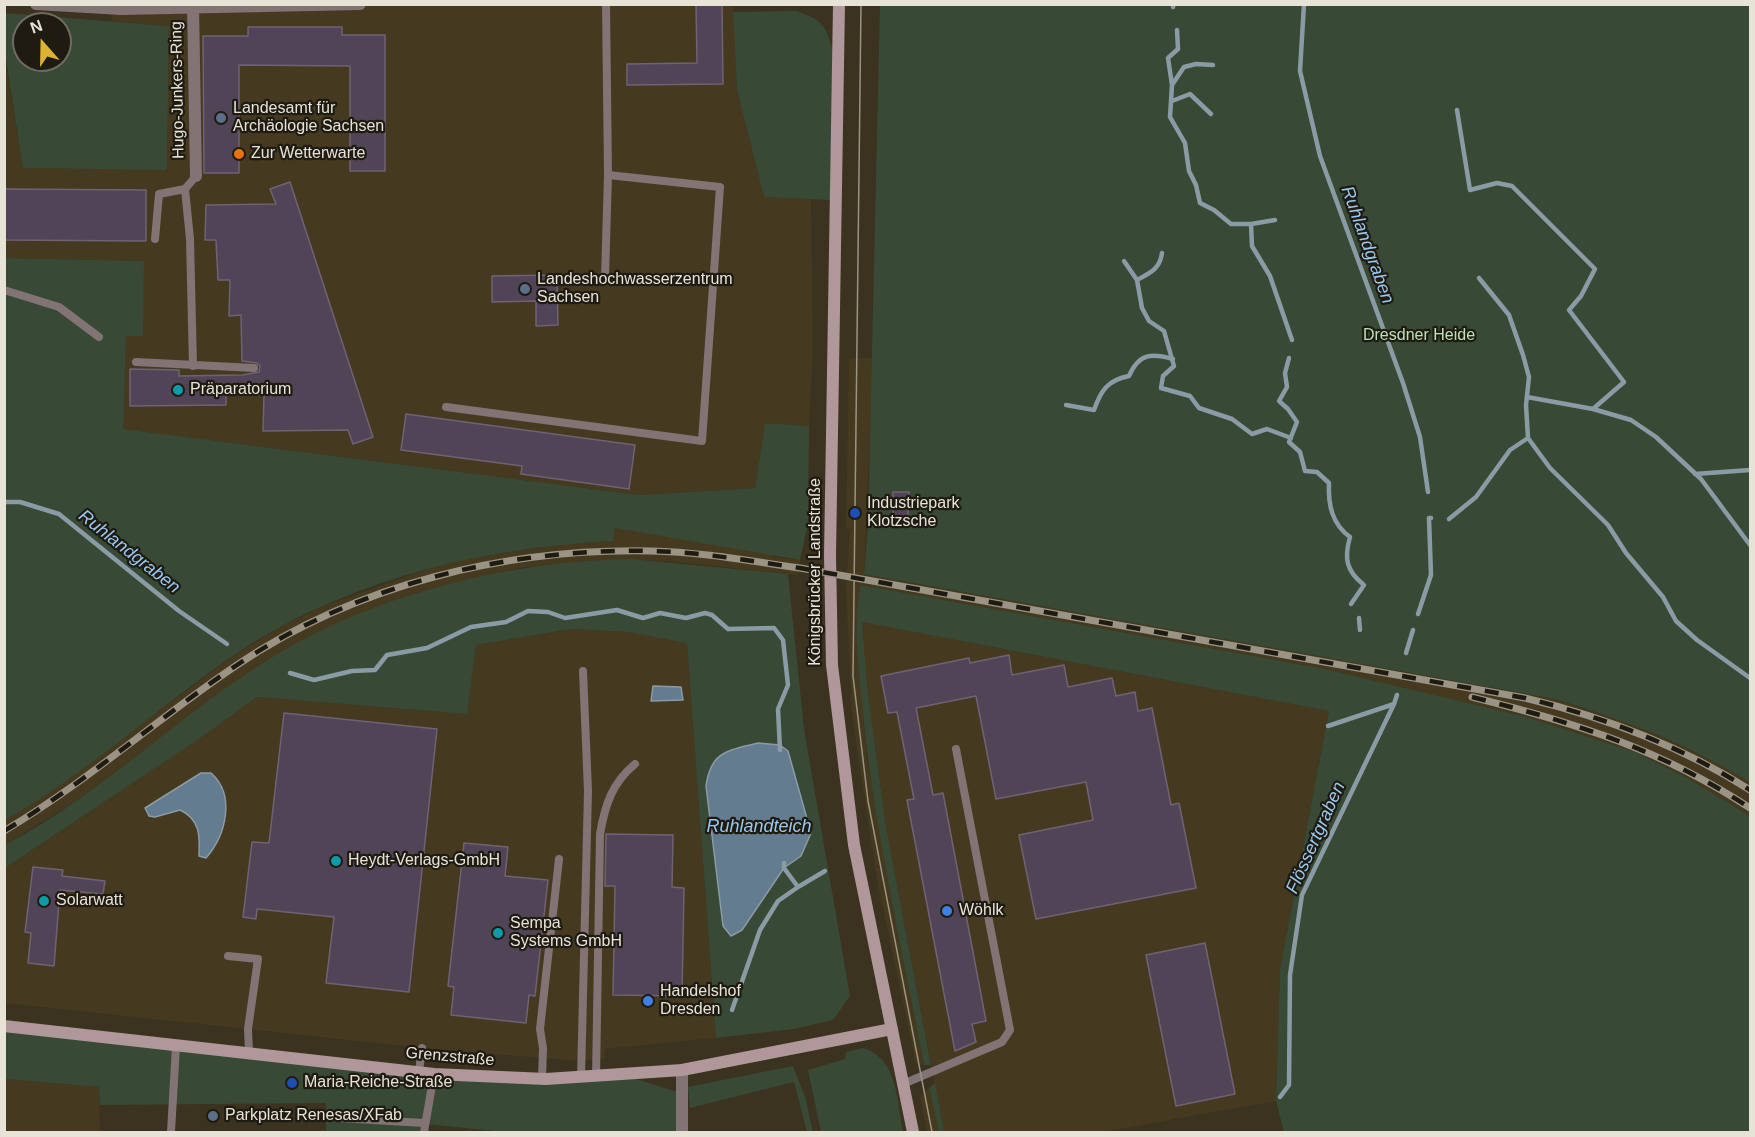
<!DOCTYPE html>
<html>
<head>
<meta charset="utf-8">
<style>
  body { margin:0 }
  #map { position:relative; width:1755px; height:1137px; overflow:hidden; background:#3b321f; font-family:Arial,sans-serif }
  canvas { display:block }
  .frame { position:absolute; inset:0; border:6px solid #e8e3d7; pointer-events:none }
  .north { position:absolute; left:12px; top:12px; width:60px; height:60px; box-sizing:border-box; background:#1e1b12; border:2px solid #6f6b61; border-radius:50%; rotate:340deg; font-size:16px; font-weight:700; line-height:24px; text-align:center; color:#e8e3d7 }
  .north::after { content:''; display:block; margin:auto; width:21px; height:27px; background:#dcb233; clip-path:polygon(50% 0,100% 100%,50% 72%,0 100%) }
</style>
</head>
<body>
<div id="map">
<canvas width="1755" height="1137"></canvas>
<div class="frame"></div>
<div class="north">N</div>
</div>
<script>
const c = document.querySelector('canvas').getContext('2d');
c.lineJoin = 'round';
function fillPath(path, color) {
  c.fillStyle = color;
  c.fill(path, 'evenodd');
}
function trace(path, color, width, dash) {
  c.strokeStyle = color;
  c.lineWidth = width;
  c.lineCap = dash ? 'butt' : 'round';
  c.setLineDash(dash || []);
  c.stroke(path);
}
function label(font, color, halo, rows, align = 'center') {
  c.font = font + ' Arial,sans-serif';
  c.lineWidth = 4.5;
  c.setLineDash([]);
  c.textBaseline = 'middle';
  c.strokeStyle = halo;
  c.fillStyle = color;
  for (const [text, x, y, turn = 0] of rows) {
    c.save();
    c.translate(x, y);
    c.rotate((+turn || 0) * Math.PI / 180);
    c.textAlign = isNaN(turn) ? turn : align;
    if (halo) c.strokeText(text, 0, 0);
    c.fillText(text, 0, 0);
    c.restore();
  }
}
fillPath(new Path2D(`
  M 113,5 L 733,5 L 737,90 L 764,197 L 811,199 L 813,347 L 809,426 L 765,423 L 755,488 L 640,495 L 122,429 L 126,336 L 142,336 L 144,261 L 5,258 L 4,53 L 23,168 L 167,169 L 169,26 L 112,21 Z
  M 849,358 L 873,358 L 864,574 L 1555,699 L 1636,726 L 1711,759 L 1741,777 L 1750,783 L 1750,816 L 1689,779 L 1635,752 L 1523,716 L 1325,669 L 861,585 L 858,623 L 859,672 L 867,758 L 924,1065 L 916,1064 L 877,880 L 852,714 L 846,591 L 850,529 L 846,528 Z
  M 615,528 L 773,554 L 773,557 L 800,560 L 798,575 L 665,561 L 606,560 L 520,568 L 420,592 L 345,621 L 271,658 L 79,799 L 5,845 L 5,820 L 65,780 L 233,656 L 282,626 L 323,606 L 422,571 L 468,559 L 517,551 L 568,544 L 613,541 Z
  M 862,622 L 1329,711 L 1280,969 L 1276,1101 L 1102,1132 L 944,1132 L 886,827 L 868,695 Z
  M 571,629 L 628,632 L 687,642 L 716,1038 L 605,1049 L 605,1059 L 577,1061 L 422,1048 L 5,1003 L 5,868 L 199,739 L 257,697 L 467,714 L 476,645 Z
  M 4,1079 L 99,1087 L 100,1132 L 5,1132 Z
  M 929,1088 L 939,1132 L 927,1132 L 920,1097 Z`), '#453a1f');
fillPath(new Path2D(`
  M 880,5 L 1750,5 L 1750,783 C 1690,744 1623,720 1555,699 L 864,574 L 868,525 Z
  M 797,11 C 822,20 825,24 833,50 L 830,200 L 764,197 L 737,90 L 733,12 Z
  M 4,13 L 169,26 L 167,170 L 23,168 L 5,53 ZM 24,24 L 60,24 L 60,60 L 24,60 Z
  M 5,258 L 144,261 L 143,336 L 126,336 L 123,429 L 640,495 L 755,488 L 765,423 L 809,426 L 808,523 L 800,560 L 615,528 L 613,541 C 480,548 341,581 230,658 C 154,710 85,775 5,820 Z
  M 630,559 L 788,574 L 804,729 L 850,996 L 833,1020 L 794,1029 L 716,1038 L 687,643 L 628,632 L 571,629 L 476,645 L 467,714 L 257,697 L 199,739 L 5,868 L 5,845 C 101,794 179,715 271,658 C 375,594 509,561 630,559 Z
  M 861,585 L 1325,669 L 1523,716 L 1635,752 L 1689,779 L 1750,816 L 1750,1132 L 1284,1132 L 1276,1101 L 1280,969 L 1329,711 L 862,622 L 868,694 L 886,827 L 931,1065 L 924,1065 C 901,942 872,819 861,694 C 858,660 853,619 861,585 Z
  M 4,1026 L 434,1074 L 627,1076 L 677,1092 L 677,1132 L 505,1132 L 425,1124 L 418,1132 L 326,1132 L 326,1103 L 100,1105 L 99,1087 L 5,1079 Z
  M 863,1048 C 898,1058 897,1102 903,1132 L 821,1132 L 808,1070 L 845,1059 L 846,1052 Z
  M 793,1066 L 805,1097 L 813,1132 L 807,1132 L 794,1082 L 690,1108 L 688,1087 Z
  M 935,1083 L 944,1132 L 939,1132 L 929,1088 Z`), '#384a35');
const water = new Path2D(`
  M 653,686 L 681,687 L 683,700 L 651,701 Z
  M 758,743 L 780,745 L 788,751 L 811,833 L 801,856 L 784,868 L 742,930 L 731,936 L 723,926 L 706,786 C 711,751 727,751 758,743 Z
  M 201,773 L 211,773 C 236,795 226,835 206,858 L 199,856 C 200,836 200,819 180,810 L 155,817 L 149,816 L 145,808 Z`);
fillPath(water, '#637c90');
trace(water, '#8b9ba5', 1.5);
trace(new Path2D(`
  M 1304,4 L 1300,71 L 1320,156 L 1403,383 L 1420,437 L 1428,492
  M 1173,7 L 1174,4
  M 1177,30 L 1178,49 L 1168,58 L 1172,85 L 1170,117 L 1185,143 L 1189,171 L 1196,185 L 1200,203 L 1214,210 L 1231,224 L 1251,224 L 1252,246 L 1270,276 L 1292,340
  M 1172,85 L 1184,67 L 1196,64 L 1213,65
  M 1172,101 L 1190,94 L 1211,114
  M 1457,110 L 1470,190 L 1497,183 L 1512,186 L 1595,269 L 1581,296 L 1569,310 L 1624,382 L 1593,409
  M 1251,224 L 1275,220
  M 1124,261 L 1137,280 L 1142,308 L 1149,321 L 1164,331 L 1174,366 L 1163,376 L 1161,388 L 1190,396 L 1199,408 L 1232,419 L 1252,434 L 1267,429 L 1291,438
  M 1479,278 L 1509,315 L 1523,355 L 1529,377 L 1526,405 L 1528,438
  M 1137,280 C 1150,273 1160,269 1162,253
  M 1289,358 L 1285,373 L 1287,387 L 1279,401 L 1288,409 L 1297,422 L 1289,442 L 1300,452 L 1305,471 L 1317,472 L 1329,483 C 1328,505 1332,524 1350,537 C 1344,558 1346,571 1364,585 L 1351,604
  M 1527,397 L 1593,409 L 1631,420 L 1656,437 L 1701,479 L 1750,545
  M 1066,405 L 1094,410 C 1101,390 1108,380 1129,376 C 1139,353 1152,353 1173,359
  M 1695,474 L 1750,470
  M 4,502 L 20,502 L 59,514 L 179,611 L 227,644
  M 1449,519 L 1476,497 L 1510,450 L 1528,438 L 1550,468 L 1608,525 L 1626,553 L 1663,597 L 1676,621 L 1697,640 L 1750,678
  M 1418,614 L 1431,575 L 1429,518 L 1431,518
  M 1359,618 L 1360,630
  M 1406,653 L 1413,630
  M 290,673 L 314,680 L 352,671 L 375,670 L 387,655 L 427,648 L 471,627 L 506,622 L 528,611 L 548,612 L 565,618 L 617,610 L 643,618 L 660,613 L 686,618 L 705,613 L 712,615 L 728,629 L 774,628 L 783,640 L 788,685 L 778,709 L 780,750
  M 1328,726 L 1394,704 L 1397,695
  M 784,863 L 784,868 L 798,887 L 825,871
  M 732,1010 L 760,930 L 778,901 L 798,887
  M 1280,1097 L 1289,1085 L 1290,975 L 1302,895 L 1394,704`), '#8b9ba5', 4.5);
const building = new Path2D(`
  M 696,4 L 722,4 L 723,84 L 627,85 L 627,64 L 697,63 Z
  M 248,27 L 342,27 L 342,35 L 385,35 L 385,171 L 350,171 L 350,66 L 239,65 L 239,173 L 204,173 L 203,36 L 248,36 Z
  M 290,182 L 373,437 L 353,444 L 348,430 L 263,431 L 264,395 L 253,395 L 253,389 L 226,389 L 226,405 L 130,406 L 130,369 L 179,370 L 179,376 L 242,375 L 259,372 L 260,366 L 257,363 L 242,361 L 241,315 L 229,316 L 230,280 L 218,280 L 216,240 L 205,240 L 206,205 L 276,204 L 270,189 Z
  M 4,189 L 146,190 L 146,241 L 4,240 Z
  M 557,275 L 558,325 L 536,326 L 536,301 L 492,302 L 492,276 Z
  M 406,414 L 635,445 L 629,489 L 521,474 L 522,466 L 401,450 Z
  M 893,492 L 909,492 L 908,516 L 893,515 Z
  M 1009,655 L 1012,675 L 1064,665 L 1068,687 L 1112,678 L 1116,696 L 1135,692 L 1138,711 L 1152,708 L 1171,805 L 1179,803 L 1196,888 L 1036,919 L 1019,835 L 1093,820 L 1086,782 L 996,799 L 976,696 L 916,708 L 933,795 L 943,793 L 986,1021 L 972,1024 L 976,1042 L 955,1051 L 907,800 L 914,799 L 897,712 L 888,713 L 881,676 L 969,658 L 970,663 Z
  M 284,713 L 437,729 L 409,992 L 326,983 L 334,917 L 257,909 L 256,919 L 243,917 L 252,842 L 269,843 Z
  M 606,834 L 673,835 L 672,887 L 684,888 L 682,996 L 613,995 L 615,886 L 605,886 Z
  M 464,843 L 508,847 L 505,876 L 548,880 L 535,996 L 529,995 L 526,1023 L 451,1015 L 454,987 L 448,986 Z
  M 33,867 L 63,870 L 62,876 L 105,881 L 103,894 L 60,890 L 54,966 L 28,963 L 31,933 L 25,932 Z
  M 1205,943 L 1235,1094 L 1176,1106 L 1146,955 Z`);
fillPath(building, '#514456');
trace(building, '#706275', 1.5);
trace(new Path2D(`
  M 155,239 L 159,194 L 185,189
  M 605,277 L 608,175
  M 4,290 L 59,307 L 99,337
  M 136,362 L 254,368
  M 193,366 L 190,239 L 185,189 L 196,176
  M 446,407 L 702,441 L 720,187 L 608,175 L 606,4
  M 228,956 L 258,959 L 248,1029 L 249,1052
  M 419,1072 L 422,1048
  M 596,1077 L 600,834 C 605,805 612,783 635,764
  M 581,1078 L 588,791 L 583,671
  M 542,1079 L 543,1048 L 540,1029 L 559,859
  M 903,1084 L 1002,1042 L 1010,1030 L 956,749
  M 339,1118 L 424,1123
  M 171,1132 L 176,1046
  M 424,1132 L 434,1074`), '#827375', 8);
trace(new Path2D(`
  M 36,4 L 121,9 L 360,4
  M 193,4 L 196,176
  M 682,1070 L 682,1132`), '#827375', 12);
trace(new Path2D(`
  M 839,4 L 830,555 L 832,665 L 854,845 L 913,1132
  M 4,1026 L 434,1074 L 546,1079 L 682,1070 L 892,1029`), '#af979a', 12);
trace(new Path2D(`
  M 861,4 L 853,676 L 868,801 L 932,1132`), '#9b9485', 1.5);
const rail = new Path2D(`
  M 1472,697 C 1576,723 1660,749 1750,808
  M 4,831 C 87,782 158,718 237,665 C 357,584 508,548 651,551 C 701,552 750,561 800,568 L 1525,698 C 1604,717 1681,746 1750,790`);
trace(rail, '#9b9485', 7);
trace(rail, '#1e1b12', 4.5, [14]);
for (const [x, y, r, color] of [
  [221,118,6,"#5c6f8a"],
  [239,154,6,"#e8710a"],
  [525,289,6,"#5c6f8a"],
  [178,390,6,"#0f9aa8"],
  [855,513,6,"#1a4fb4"],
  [336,861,6,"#0f9aa8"],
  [44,901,6,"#0f9aa8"],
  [947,911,6,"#3f7fe0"],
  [498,933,6,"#0f9aa8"],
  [648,1001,6,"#3f7fe0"],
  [292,1083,6,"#1a4fb4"],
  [213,1116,6,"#5c6f8a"]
]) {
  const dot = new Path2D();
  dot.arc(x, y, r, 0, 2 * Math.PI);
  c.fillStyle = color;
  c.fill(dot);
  trace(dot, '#1e1b12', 2);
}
label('16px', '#e8e3d7', '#1e1b12', [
  ["Hugo-Junkers-Ring",178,90,-91],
  ["Königsbrücker Landstraße",816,572,-90],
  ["Grenzstraße",450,1057,5]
]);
label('16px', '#e8e3d7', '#1e1b12', [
  ["Landesamt für",233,109],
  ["Archäologie Sachsen",233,127],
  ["Zur Wetterwarte",251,154],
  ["Landeshochwasserzentrum",537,280],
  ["Sachsen",537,298],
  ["Präparatorium",190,390],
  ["Industriepark",867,504],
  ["Klotzsche",867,522],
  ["Heydt-Verlags-GmbH",348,861],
  ["Solarwatt",56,901],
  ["Wöhlk",959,911],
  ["Sempa",510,924],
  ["Systems GmbH",510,942],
  ["Handelshof",660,992],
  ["Dresden",660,1010],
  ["Maria-Reiche-Straße",304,1083],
  ["Parkplatz Renesas/XFab",225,1116]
], 'left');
label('16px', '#bbe1b4', '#1e1b12', [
  ["Dresdner Heide",1419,336]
]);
label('italic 18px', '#99c7ed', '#1e1b12', [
  ["Ruhlandgraben",1367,245,70],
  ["Ruhlandgraben",129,552,38],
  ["Ruhlandteich",759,827],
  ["Flössertgraben",1316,838,-66]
]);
</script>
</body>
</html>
